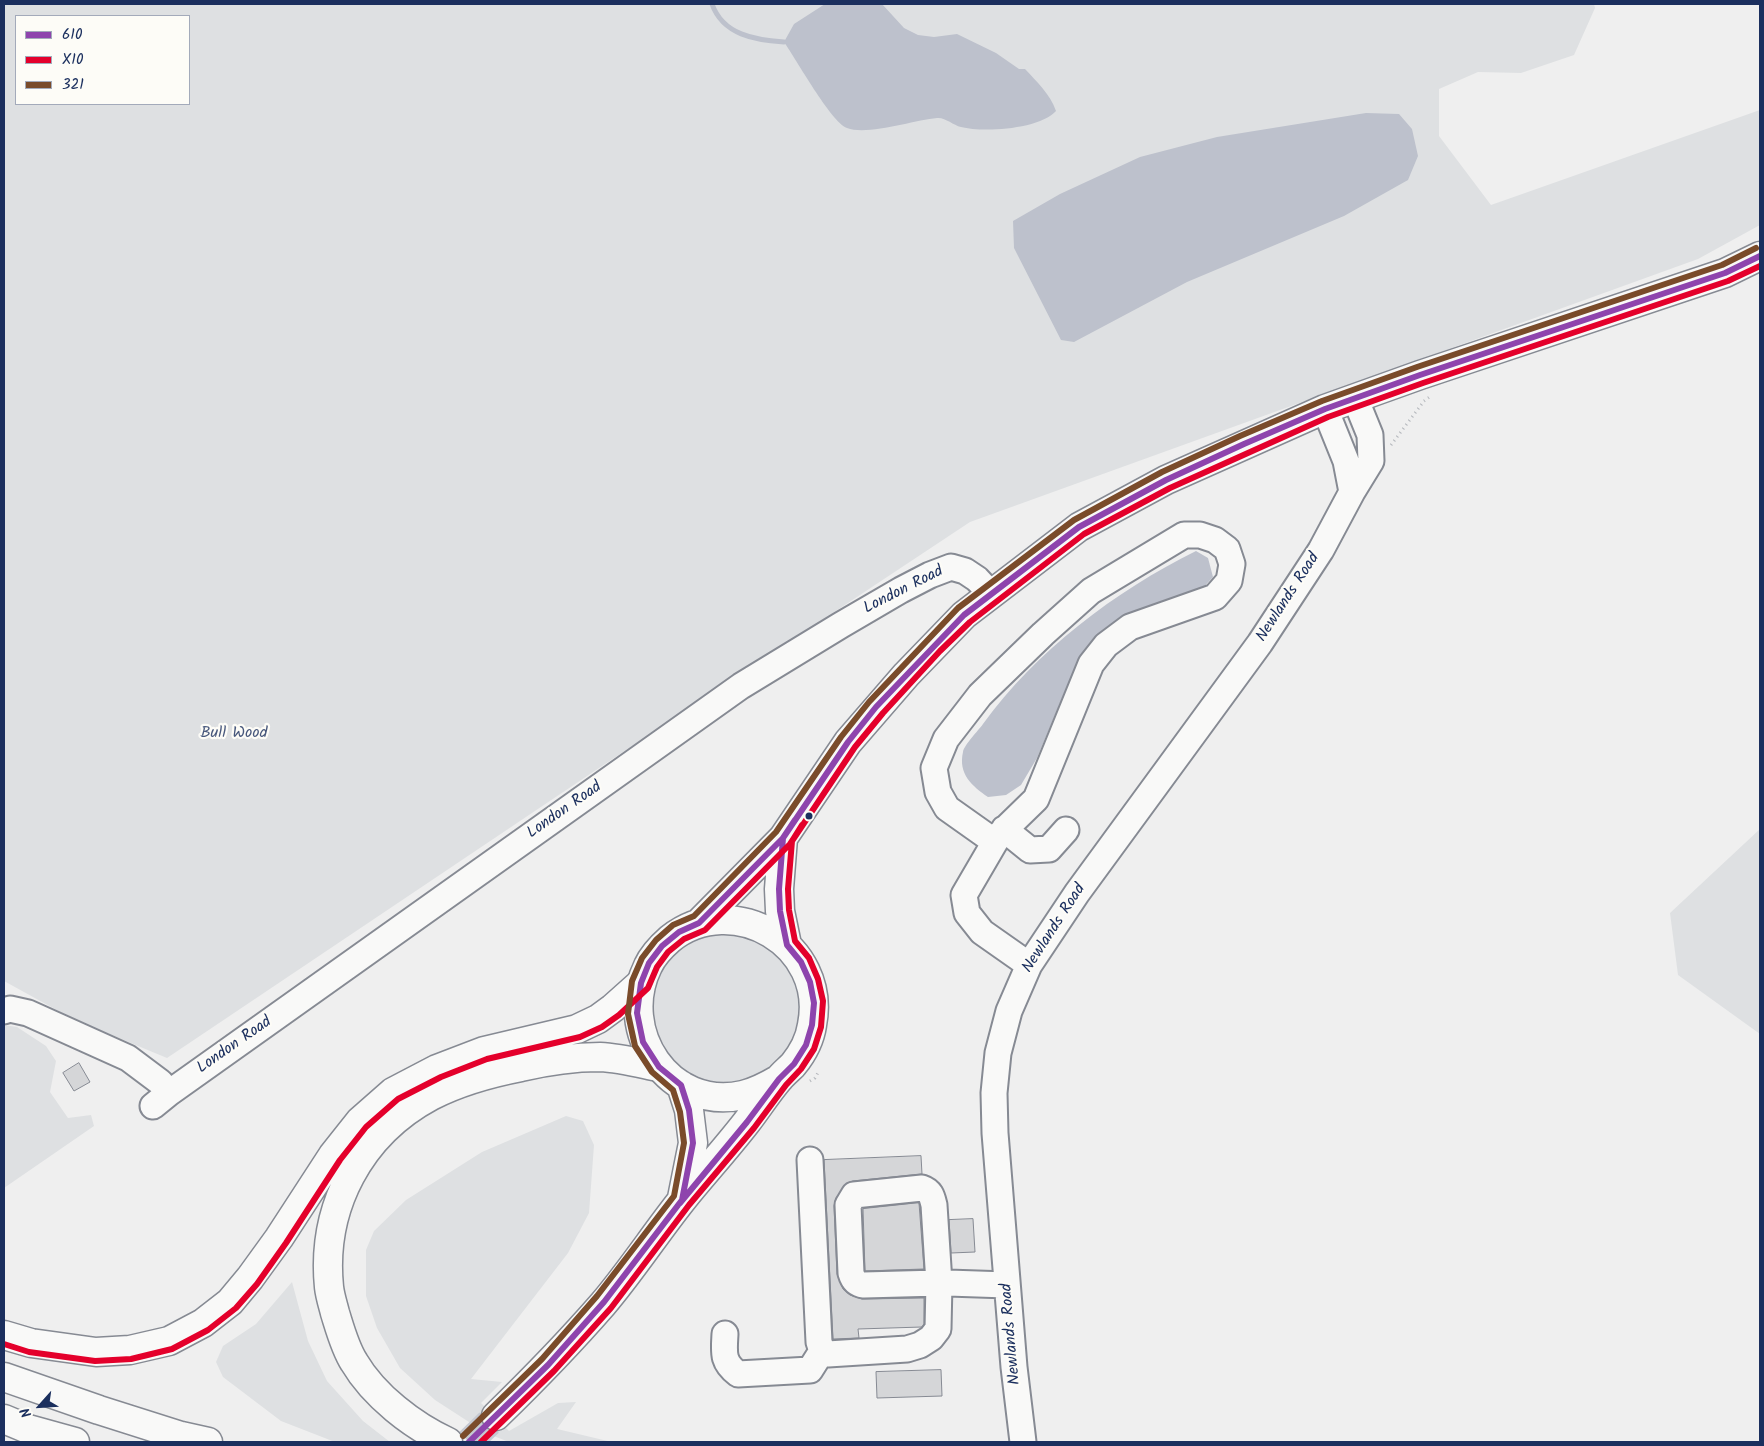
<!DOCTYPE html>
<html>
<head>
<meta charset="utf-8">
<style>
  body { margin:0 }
  #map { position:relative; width:1764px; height:1446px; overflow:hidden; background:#efefef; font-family:Kalam,sans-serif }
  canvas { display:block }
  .frame { position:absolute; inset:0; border:5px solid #1b2f5e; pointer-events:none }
  .legend { position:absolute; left:15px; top:15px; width:175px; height:90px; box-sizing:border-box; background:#fdfcf7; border:1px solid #a3aaba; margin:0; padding:6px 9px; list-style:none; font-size:15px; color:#1b2f5e }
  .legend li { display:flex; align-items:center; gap:10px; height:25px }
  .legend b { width:25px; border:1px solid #a3aaba }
  .north { position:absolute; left:15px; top:1381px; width:50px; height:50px; -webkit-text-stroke:4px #fdfcf7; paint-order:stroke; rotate:244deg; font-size:14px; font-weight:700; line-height:20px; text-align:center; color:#1b2f5e }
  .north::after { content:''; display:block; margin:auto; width:18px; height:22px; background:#1b2f5e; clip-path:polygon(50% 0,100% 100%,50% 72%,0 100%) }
</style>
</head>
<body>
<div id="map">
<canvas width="1764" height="1446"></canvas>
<div class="frame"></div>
<ul class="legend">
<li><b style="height:6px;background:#8e44ad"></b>610</li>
<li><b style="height:6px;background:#e4002b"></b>X10</li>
<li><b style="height:6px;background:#7a4b2a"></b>321</li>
</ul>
<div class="north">N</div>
</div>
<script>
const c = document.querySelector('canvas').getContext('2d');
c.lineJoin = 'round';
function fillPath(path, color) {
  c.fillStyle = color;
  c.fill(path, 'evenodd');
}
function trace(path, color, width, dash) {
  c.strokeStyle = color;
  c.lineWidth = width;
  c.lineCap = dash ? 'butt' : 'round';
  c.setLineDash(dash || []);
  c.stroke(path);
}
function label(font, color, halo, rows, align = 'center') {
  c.font = font + ' Kalam,sans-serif';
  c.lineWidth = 4.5;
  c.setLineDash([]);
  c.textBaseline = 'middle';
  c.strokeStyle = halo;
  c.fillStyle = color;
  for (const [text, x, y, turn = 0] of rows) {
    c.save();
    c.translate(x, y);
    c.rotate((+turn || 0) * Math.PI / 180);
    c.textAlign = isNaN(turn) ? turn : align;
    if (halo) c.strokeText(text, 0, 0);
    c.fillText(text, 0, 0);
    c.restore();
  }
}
fillPath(new Path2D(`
  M 4,4 L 1594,4 L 1595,8 L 1574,55 L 1521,73 L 1478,72 L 1439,89 L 1439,136 L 1491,205 L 1760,110 L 1760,225 L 1698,259 L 970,522 L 596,770 L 167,1058 L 73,1019 L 4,981 ZM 16,16 L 189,16 L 189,104 L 16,104 Z
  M 1760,829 L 1760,1034 L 1678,975 L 1670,913 Z
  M648 1008a76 76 0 1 1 152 0a76 76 0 1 1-152 0Z
  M 4,1025 L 17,1027 L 46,1046 L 56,1061 L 50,1092 L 68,1118 L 91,1115 L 94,1126 L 4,1188 Z
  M 566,1116 L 583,1121 L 594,1145 L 589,1213 L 568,1253 L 471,1379 L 502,1382 L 481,1403 L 509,1431 L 558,1403 L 576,1402 L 557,1429 L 612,1442 L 509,1442 L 486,1433 L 435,1400 L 400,1368 L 377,1328 L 366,1296 L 366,1250 L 374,1231 L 406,1200 L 482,1152 Z
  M 292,1282 L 308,1341 L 327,1381 L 363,1421 L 390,1442 L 335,1442 L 281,1421 L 223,1377 L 216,1362 L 223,1346 L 256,1324 Z`), '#dee0e2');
fillPath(new Path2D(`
  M 825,4 L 882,4 L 904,28 L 918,35 L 934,37 L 957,34 L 996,53 L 1019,69 L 1025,69 C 1037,82 1050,94 1056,111 C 1040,129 984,133 961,127 C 953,125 945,117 937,118 C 914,120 867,136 847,128 C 831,122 796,59 784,42 L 794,24 Z
  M 1366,113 L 1399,114 L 1412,129 L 1418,156 L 1408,180 L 1344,216 L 1187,282 L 1074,342 L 1061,340 L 1014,248 L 1013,221 L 1060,194 L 1140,157 L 1217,137 Z
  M 1196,551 L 1208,558 L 1213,577 L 1201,590 L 1098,638 L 1075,667 L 1037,758 L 1021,785 L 1006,795 L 988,797 C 972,786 958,774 963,752 C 964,745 978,731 983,724 C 1036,651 1115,591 1196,551 Z`), '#bdc1cc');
trace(new Path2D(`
  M 712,4 C 723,35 755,40 784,42`), '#bdc1cc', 5);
const building = new Path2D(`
  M 79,1063 L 90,1082 L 74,1091 L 63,1073 Z
  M 921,1156 L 922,1174 L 853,1181 L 847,1183 L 836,1198 L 834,1206 L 837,1274 L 843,1289 L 850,1295 L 862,1299 L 924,1298 L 924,1324 L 922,1327 L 858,1329 L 859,1338 L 833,1339 L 824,1160 Z
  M 919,1203 L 924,1269 L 865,1271 L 863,1209 Z
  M 973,1219 L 975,1252 L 951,1253 L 949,1220 Z
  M 941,1370 L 942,1396 L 877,1398 L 876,1372 Z`);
fillPath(building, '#d5d6d8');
trace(building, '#868a93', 1);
trace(new Path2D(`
  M 469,1442 L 496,1416`), '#c5c9d2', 28, [28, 14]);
const minor = new Path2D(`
  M 1325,409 L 1346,461 L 1352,492
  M 1004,829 L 1030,850 L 1049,849 L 1066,830
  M 995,842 L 947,808 L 938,792 L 934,768 L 946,739 L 980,695 L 1043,634 L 1091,591 L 1184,535 L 1200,535 L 1215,540 L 1227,549 L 1232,564 L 1229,581 L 1215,597 L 1130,627 L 1106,645 L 1091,664 L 1036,799 L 999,835 L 964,895 L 967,913 L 982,932 L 1029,965
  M 4,1011 L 10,1009 L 28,1013 L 128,1058 L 160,1082 L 169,1093
  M 153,1106 L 169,1093 L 741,686 L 841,625 L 901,590 L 930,575 L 951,567 L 965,571 L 977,579 L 991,594
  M 810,1160 L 819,1342 L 822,1351 L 828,1354 L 907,1349 L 920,1345 L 931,1338 L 938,1329 L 939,1283 L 934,1205 C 932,1197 931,1191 922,1188 L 854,1195 L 848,1205 L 851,1273 C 853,1280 856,1284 864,1285 L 939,1283 L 948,1283 L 1007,1285
  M 725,1334 C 724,1353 722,1362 738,1374 L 810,1370 L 822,1351
  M 1023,1442 L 1014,1367 L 995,1133 L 994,1093 L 998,1053 L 1009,1011 L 1029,965 L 1077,893 L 1260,643 L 1321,550 L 1352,492 L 1371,461 L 1370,435 L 1355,398`);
const major = new Path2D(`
  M 783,838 L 779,889 L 780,911 L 787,945
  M 699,923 L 783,838 L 848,742 L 906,675 L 964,615 L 1079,527 L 1166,480 L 1325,409 L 1420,375 L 1725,273 L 1760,256
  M 681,1085 L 689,1110 L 693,1143 L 682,1198
  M 496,1416 C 533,1380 569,1343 603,1304 C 631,1271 655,1234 682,1200 C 703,1174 725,1150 746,1123 C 757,1109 767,1093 779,1079 C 783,1074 788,1070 793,1065 C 802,1054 810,1039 812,1025 C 828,945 733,889 670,939 C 662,946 653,955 648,966 C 616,1031 669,1112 743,1095 C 756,1092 767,1086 779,1079`);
const highway = new Path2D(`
  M 4,1335 L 31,1343 L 96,1352 L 130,1350 L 169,1341 L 203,1323 L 230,1302 L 250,1278 L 279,1238 L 333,1155 L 360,1121 L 393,1092 L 437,1069 L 484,1051 L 577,1029 L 598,1019 L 613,1008 L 641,983
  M 4,1377 L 99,1410 L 181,1436 L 208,1442
  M 4,1419 L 28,1429 L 75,1442
  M 448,1442 C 413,1426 374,1396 354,1362 C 345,1348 340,1329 335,1313 C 333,1305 330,1296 329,1287 C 321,1207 360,1134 431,1096 C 460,1081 490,1073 521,1067 C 546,1061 574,1057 600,1057 C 620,1058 639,1063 659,1067`);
trace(minor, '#868a93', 29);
trace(major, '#868a93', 31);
trace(highway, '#868a93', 31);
trace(new Path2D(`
  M 1391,445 L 1424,401 L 1431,396
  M 810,1081 L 815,1078 L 819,1071`), '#b4b7bc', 3, [1, 4]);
trace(minor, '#f9f9f8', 25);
trace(major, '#f9f9f8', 28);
trace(highway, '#f9f9f8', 28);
trace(new Path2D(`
  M 680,1203 L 747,1122 L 779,1079 L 794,1064 L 806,1045 L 812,1025 L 814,1003 L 810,982 L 801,962 L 787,945 L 780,911 L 779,889 L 783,838 L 795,820
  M 469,1442 L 548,1365 L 604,1302 L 682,1200 L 693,1143 L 689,1110 L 681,1085 L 659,1067 L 643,1042 L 637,1013 L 641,983 L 649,963 L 662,946 L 679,932 L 699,923 L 783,838 L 848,742 L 876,707 L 964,615 L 1079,527 L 1166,480 L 1244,444 L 1325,409 L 1420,375 L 1725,273 L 1760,256`), '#8e44ad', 6);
trace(new Path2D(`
  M 4,1344 L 29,1352 L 95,1361 L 131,1359 L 172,1349 L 208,1330 L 236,1308 L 257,1284 L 286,1243 L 340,1160 L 366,1127 L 398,1099 L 441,1077 L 487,1059 L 580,1037 L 602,1027 L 619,1015 L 648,988 L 657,967 L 668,952 L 684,939 L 705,930 L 790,844 L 855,747 L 883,713 L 940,651 L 970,622 L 1084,534 L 1170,488 L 1328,417 L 1423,383 L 1728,281 L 1760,266
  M 481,1442 L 554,1371 L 611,1308 L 689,1205 L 754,1128 L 786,1085 L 801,1069 L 814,1049 L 821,1027 L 823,1001 L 818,979 L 809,958 L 795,941 L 789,910 L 788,889 L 792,841 L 802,825`), '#e4002b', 6);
trace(new Path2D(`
  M 463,1436 L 542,1359 L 597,1296 L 674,1196 L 684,1143 L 680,1112 L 673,1090 L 652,1072 L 635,1046 L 628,1014 L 632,981 L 642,958 L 656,940 L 673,925 L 694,916 L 776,832 L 841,737 L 869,702 L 958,608 L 1074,520 L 1162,472 L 1240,436 L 1322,401 L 1417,367 L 1722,265 L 1756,248`), '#7a4b2a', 6);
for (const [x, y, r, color] of [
  [809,816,4.5,"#1b2f5e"]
]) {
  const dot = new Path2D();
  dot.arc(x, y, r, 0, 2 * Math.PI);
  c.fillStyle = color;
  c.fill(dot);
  trace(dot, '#fdfcf7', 2);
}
label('16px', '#1b2f5e', '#fdfcf7', [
  ["London Road",904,591,-27],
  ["Newlands Road",1289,598,-57],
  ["London Road",565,811,-35],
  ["Newlands Road",1055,929,-57],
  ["London Road",235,1046,-35],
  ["Newlands Road",1012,1334,-95]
]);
label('16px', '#48587c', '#fdfcf7', [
  ["Bull Wood",234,734]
]);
</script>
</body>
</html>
